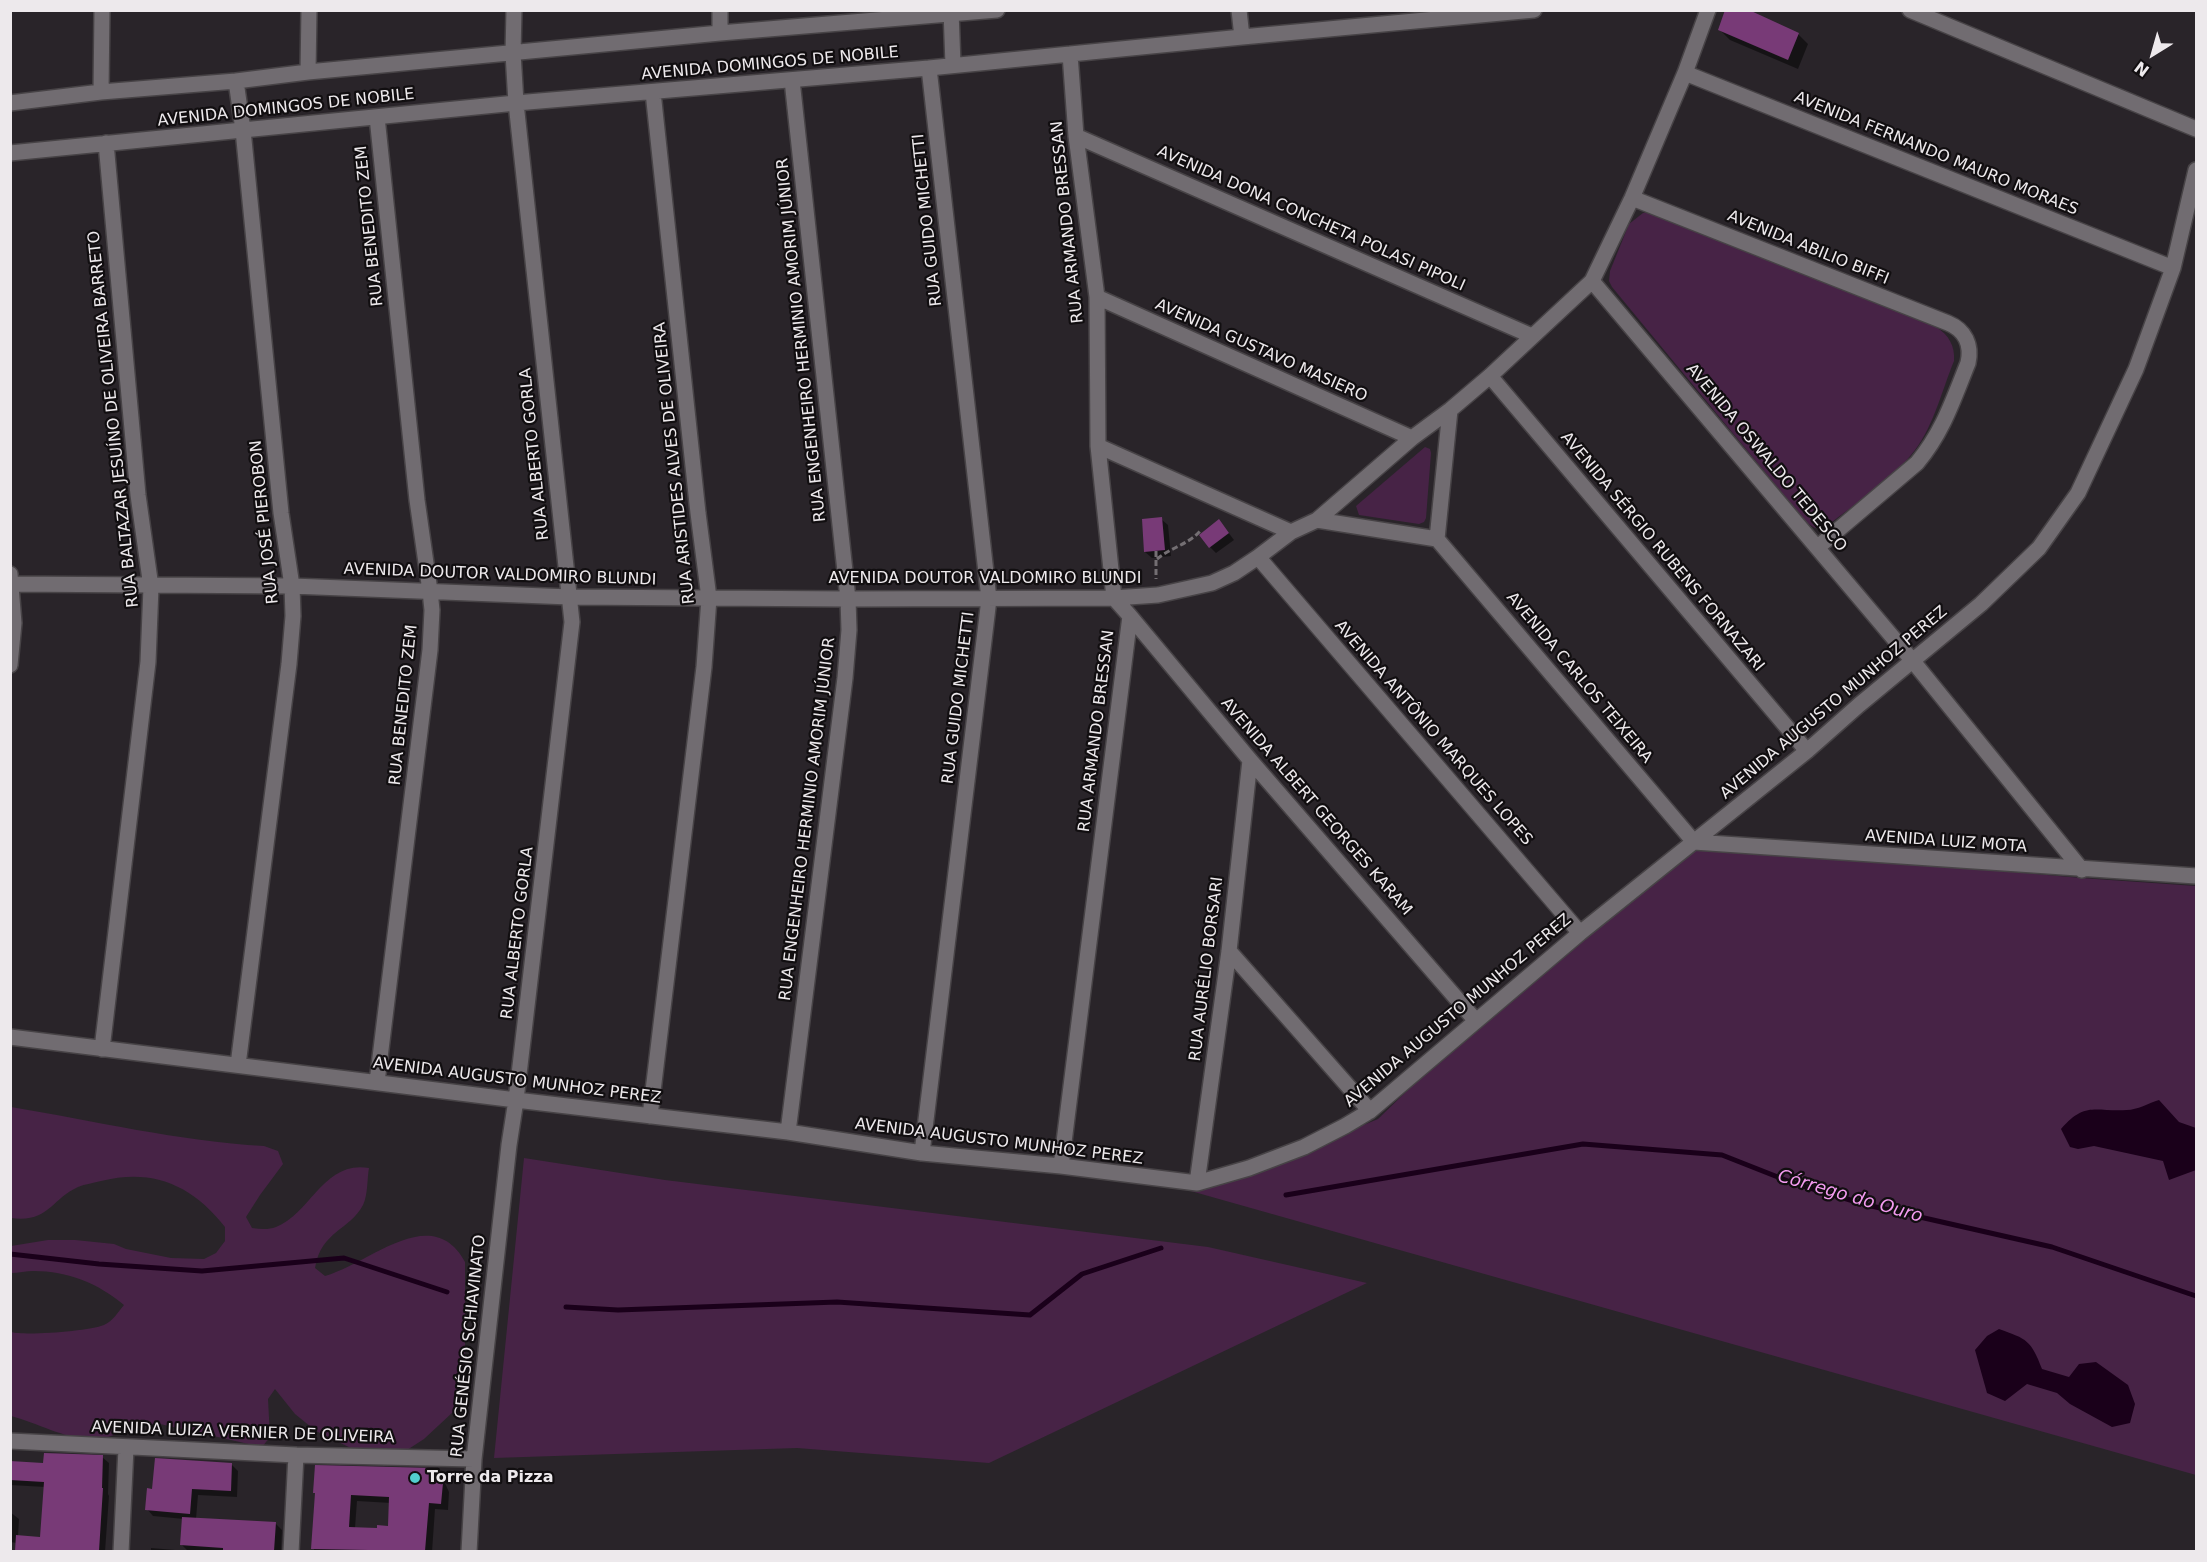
<!DOCTYPE html>
<html>
<head>
<meta charset="utf-8">
<style>
  body { margin:0 }
  #map { position:relative; width:2207px; height:1562px; overflow:hidden; background:#292429; font-family:"DejaVu Sans",sans-serif }
  canvas { display:block }
  .frame { position:absolute; inset:0; border:12px solid #ede9ec; pointer-events:none }
  .north { position:absolute; left:2123px; top:24px; width:60px; height:60px; -webkit-text-stroke:4px #110e10; paint-order:stroke; rotate:217deg; font-size:16px; font-weight:700; line-height:24px; text-align:center; color:#ede9ec }
  .north::after { content:''; display:block; margin:auto; width:21px; height:27px; background:#ede9ec; clip-path:polygon(50% 0,100% 100%,50% 72%,0 100%) }
</style>
</head>
<body>
<div id="map">
<canvas width="2207" height="1562"></canvas>
<div class="frame"></div>
<div class="north">N</div>
</div>
<script>
const c = document.querySelector('canvas').getContext('2d');
c.lineJoin = 'round';
function fillPath(path, color) {
  c.fillStyle = color;
  c.fill(path, 'evenodd');
}
function trace(path, color, width, dash) {
  c.strokeStyle = color;
  c.lineWidth = width;
  c.lineCap = dash ? 'butt' : 'round';
  c.setLineDash(dash || []);
  c.stroke(path);
}
function label(font, color, halo, rows, align = 'center') {
  c.font = font + ' "DejaVu Sans",sans-serif';
  c.lineWidth = 4.5;
  c.setLineDash([]);
  c.textBaseline = 'middle';
  c.strokeStyle = halo;
  c.fillStyle = color;
  for (const [text, x, y, turn = 0] of rows) {
    c.save();
    c.translate(x, y);
    c.rotate((+turn || 0) * Math.PI / 180);
    c.textAlign = isNaN(turn) ? turn : align;
    if (halo) c.strokeText(text, 0, 0);
    c.fillText(text, 0, 0);
    c.restore();
  }
}
fillPath(new Path2D(`
  M 1656,211 L 1936,327 C 1949,335 1955,346 1954,361 C 1942,390 1934,425 1915,450 C 1892,480 1856,503 1827,526 L 1815,528 L 1807,523 L 1612,287 L 1609,281 L 1610,271 L 1629,224 L 1643,213 Z
  M 1425,447 L 1430,449 L 1431,453 L 1426,518 L 1424,522 L 1419,524 L 1359,515 L 1356,506 Z
  M 1695,844 L 2081,878 L 2196,886 L 2196,1475 L 1173,1186 L 1223,1184 L 1378,1119 L 1478,1022 Z
  M 11,1107 C 95,1121 178,1141 264,1146 L 278,1151 L 283,1164 L 260,1195 L 246,1217 L 252,1228 C 260,1229 268,1230 276,1227 C 311,1213 324,1160 369,1168 C 367,1179 368,1195 363,1205 C 350,1230 321,1231 315,1268 L 325,1276 C 369,1264 432,1201 465,1262 L 465,1364 L 453,1412 L 424,1439 L 407,1450 L 357,1451 L 316,1431 L 295,1414 L 275,1389 L 268,1399 L 270,1437 L 262,1447 L 160,1424 C 150,1424 142,1425 132,1428 C 119,1432 106,1440 92,1440 C 63,1438 38,1423 11,1416 L 11,1332 C 26,1336 89,1331 104,1325 C 113,1321 118,1312 124,1305 C 98,1283 67,1271 34,1271 C 26,1271 18,1273 11,1273 L 11,1246 L 48,1240 L 75,1240 L 114,1244 L 126,1249 L 171,1258 L 204,1259 L 216,1253 L 225,1241 L 225,1227 C 192,1185 153,1168 101,1181 C 94,1183 85,1184 78,1187 C 51,1199 49,1223 11,1218 Z
  M 524,1158 L 665,1180 L 1208,1247 L 1367,1283 L 989,1463 L 797,1448 L 494,1458 Z`), '#472346');
fillPath(new Path2D(`
  M 2159,1100 L 2179,1122 L 2196,1128 L 2196,1170 L 2169,1180 L 2163,1161 L 2094,1146 L 2078,1149 L 2070,1147 L 2061,1129 C 2085,1101 2095,1112 2127,1110 C 2137,1110 2149,1103 2159,1100 Z
  M 1999,1329 C 2027,1339 2031,1340 2042,1369 L 2069,1377 L 2079,1364 L 2096,1362 L 2128,1385 L 2135,1404 L 2130,1423 L 2112,1427 L 2070,1404 L 2057,1393 L 2027,1384 L 2005,1401 L 1987,1393 L 1975,1350 L 1987,1336 Z`), '#1a001a');
fillPath(new Path2D(`
  M 1720,30 L 1798,34 L 1808,44 L 1798,69 L 1730,40 Z
  M 1161,519 L 1168,525 L 1171,556 L 1152,558 L 1145,552 Z
  M 1225,528 L 1234,540 L 1216,553 L 1210,547 Z
  M 102,1457 L 109,1463 L 108,1494 L 109,1496 L 105,1552 L 17,1552 L 17,1543 L 10,1542 L 10,1512 L 19,1519 L 18,1537 L 41,1538 L 45,1487 L 10,1485 L 10,1463 L 45,1464 Z
  M 232,1465 L 238,1471 L 237,1497 L 198,1495 L 196,1519 L 276,1524 L 282,1530 L 281,1552 L 188,1551 L 182,1545 L 184,1519 L 153,1516 L 147,1509 L 154,1491 Z
  M 316,1467 L 437,1473 L 444,1481 L 449,1492 L 448,1510 L 435,1509 L 432,1552 L 314,1552 ZM 357,1501 L 391,1503 L 389,1528 L 378,1530 L 355,1528 Z
  M 151,1548 L 187,1551 L 187,1552 L 151,1552 Z`), '#0007');
trace(new Path2D(`
  M 1286,1195 L 1583,1144 L 1722,1155 L 1793,1183 L 1867,1205 L 2052,1247 L 2196,1296
  M 10,1254 L 99,1264 L 202,1271 L 344,1258 L 447,1292
  M 566,1307 L 618,1310 L 837,1302 L 1030,1315 L 1082,1274 L 1161,1248`), '#1a001a', 5);
fillPath(new Path2D(`
  M 1725,10 L 1749,10 L 1799,33 L 1788,60 L 1718,30 Z
  M 1162,517 L 1165,550 L 1144,552 L 1142,519 Z
  M 1219,519 L 1229,533 L 1209,548 L 1199,535 Z
  M 44,1453 L 103,1455 L 102,1488 L 103,1488 L 99,1551 L 15,1551 L 16,1535 L 40,1537 L 44,1482 L 10,1480 L 10,1461 L 43,1463 Z
  M 155,1458 L 232,1463 L 231,1491 L 192,1489 L 190,1514 L 145,1510 L 147,1488 L 152,1489 Z
  M 315,1465 L 432,1468 L 438,1472 L 443,1483 L 441,1504 L 429,1503 L 425,1551 L 311,1549 L 315,1493 L 313,1493 ZM 351,1495 L 389,1497 L 388,1526 L 377,1525 L 377,1528 L 349,1527 Z
  M 182,1517 L 276,1522 L 274,1551 L 223,1551 L 223,1548 L 180,1545 Z`), '#783a77');
const minor = new Path2D(`
  M 951,10 L 953,65
  M 1239,10 L 1242,37
  M 1910,10 L 2196,129
  M 720,33 L 720,10
  M 308,72 L 309,10
  M 1685,73 L 2173,268
  M 236,81 L 243,130 L 281,513 L 292,586 L 293,616 L 289,664 L 238,1065
  M 101,92 L 102,10
  M 10,103 L 101,92 L 236,81 L 308,72 L 720,33 L 997,10
  M 1076,136 L 1532,336
  M 10,153 L 516,103 L 929,68 L 1242,37 L 1534,10
  M 1632,198 L 1948,323 C 1965,330 1972,345 1968,363 C 1953,400 1943,432 1917,463 L 1818,547
  M 1592,281 L 1912,660 L 2082,870
  M 1097,297 L 1412,438
  M 1490,376 L 1807,751
  M 1098,446 L 1291,532
  M 1317,520 L 1437,539 L 1694,842 L 2196,876
  M 1437,539 L 1450,410
  M 1258,557 L 1580,933
  M 10,574 L 14,623 L 10,665
  M 10,584 L 292,586 L 570,597 L 848,599 L 1114,598 L 1158,595 L 1212,583 L 1234,573 L 1258,557 L 1291,532 L 1317,520 L 1412,438 L 1450,410 L 1490,376 L 1592,281 L 1632,198 L 1685,73 L 1708,10
  M 1130,616 L 1250,760 L 1476,1021
  M 1229,951 L 1370,1111
  M 10,1037 L 516,1100 L 788,1132 L 922,1153 L 1061,1166 L 1197,1183 L 1249,1168 L 1304,1147 L 1345,1126 L 1370,1111 L 1580,933 L 1807,751 L 1859,705 L 1981,604 L 2039,548 L 2078,493 L 2136,369 L 2173,268 L 2196,170
  M 102,1049 L 148,662 L 151,587 L 138,495 L 106,143
  M 377,1082 L 430,650 L 432,610 L 430,591 L 417,500 L 377,117
  M 650,1116 L 704,667 L 709,598 L 698,513 L 653,92
  M 788,1132 L 845,678 L 849,630 L 848,599 L 792,80
  M 922,1153 L 989,599 L 929,68
  M 1061,1166 L 1130,616 L 1114,598 L 1098,446 L 1097,297 L 1076,136 L 1070,54
  M 1197,1183 L 1229,951 L 1250,760
  M 10,1441 L 296,1455 L 474,1459
  M 121,1552 L 126,1448
  M 291,1552 L 296,1455
  M 469,1552 L 474,1459 L 509,1145 L 516,1100 L 572,622 L 516,103 L 513,53 L 514,10`);
trace(minor, '#474346', 18);
trace(new Path2D(`
  M 1156,551 L 1156,579
  M 1157,559 C 1170,548 1189,544 1200,531 L 1201,533`), '#746f73', 3, [6, 3]);
trace(minor, '#716c71', 15);
for (const [x, y, r, color] of [
  [415,1478,6,"#52cdce"]
]) {
  const dot = new Path2D();
  dot.arc(x, y, r, 0, 2 * Math.PI);
  c.fillStyle = color;
  c.fill(dot);
  trace(dot, '#110e10', 2);
}
label('16px', '#ede9ec', '#110e10', [
  ["AVENIDA DOMINGOS DE NOBILE",770,64,-5],
  ["AVENIDA DOMINGOS DE NOBILE",286,108,-6],
  ["AVENIDA FERNANDO MAURO MORAES",1936,154,22],
  ["AVENIDA DONA CONCHETA POLASI PIPOLI",1311,219,24],
  ["RUA GUIDO MICHETTI",928,220,-96],
  ["RUA ARMANDO BRESSAN",1068,222,-96],
  ["RUA BENEDITO ZEM",370,226,-96],
  ["AVENIDA ABILIO BIFFI",1808,248,22],
  ["RUA ENGENHEIRO HERMINIO AMORIM JÚNIOR",802,340,-96],
  ["AVENIDA GUSTAVO MASIERO",1261,351,24],
  ["RUA BALTAZAR JESUÍNO DE OLIVEIRA BARRETO",114,419,-96],
  ["RUA ALBERTO GORLA",535,454,-96],
  ["AVENIDA OSWALDO TEDESCO",1766,458,50],
  ["RUA ARISTIDES ALVES DE OLIVEIRA",675,463,-96],
  ["RUA JOSÉ PIEROBON",265,522,-96],
  ["AVENIDA SÉRGIO RUBENS FORNAZARI",1662,552,50],
  ["AVENIDA DOUTOR VALDOMIRO BLUNDI",500,575,2],
  ["AVENIDA DOUTOR VALDOMIRO BLUNDI",985,579],
  ["AVENIDA CARLOS TEIXEIRA",1579,678,50],
  ["RUA GUIDO MICHETTI",959,698,-83],
  ["AVENIDA AUGUSTO MUNHOZ PEREZ",1834,703,-40],
  ["RUA BENEDITO ZEM",404,705,-84],
  ["RUA ARMANDO BRESSAN",1097,731,-83],
  ["AVENIDA ANTÔNIO MARQUES LOPES",1433,733,49],
  ["AVENIDA ALBERT GEORGES KARAM",1316,807,49],
  ["RUA ENGENHEIRO HERMINIO AMORIM JÚNIOR",808,819,-83],
  ["AVENIDA LUIZ MOTA",1946,842,4],
  ["RUA ALBERTO GORLA",518,933,-83],
  ["RUA AURÉLIO BORSARI",1207,969,-83],
  ["AVENIDA AUGUSTO MUNHOZ PEREZ",1458,1011,-40],
  ["AVENIDA AUGUSTO MUNHOZ PEREZ",517,1081,7],
  ["AVENIDA AUGUSTO MUNHOZ PEREZ",999,1142,7],
  ["RUA GENÉSIO SCHIAVINATO",469,1346,-84],
  ["AVENIDA LUIZA VERNIER DE OLIVEIRA",243,1433,2]
]);
label('bold 16px', '#ede9ec', '#110e10', [
  ["Torre da Pizza",427,1478]
], 'left');
label('italic 18px', '#f39bf0', '#110e10', [
  ["Córrego do Ouro",1850,1197,16]
]);
</script>
</body>
</html>
